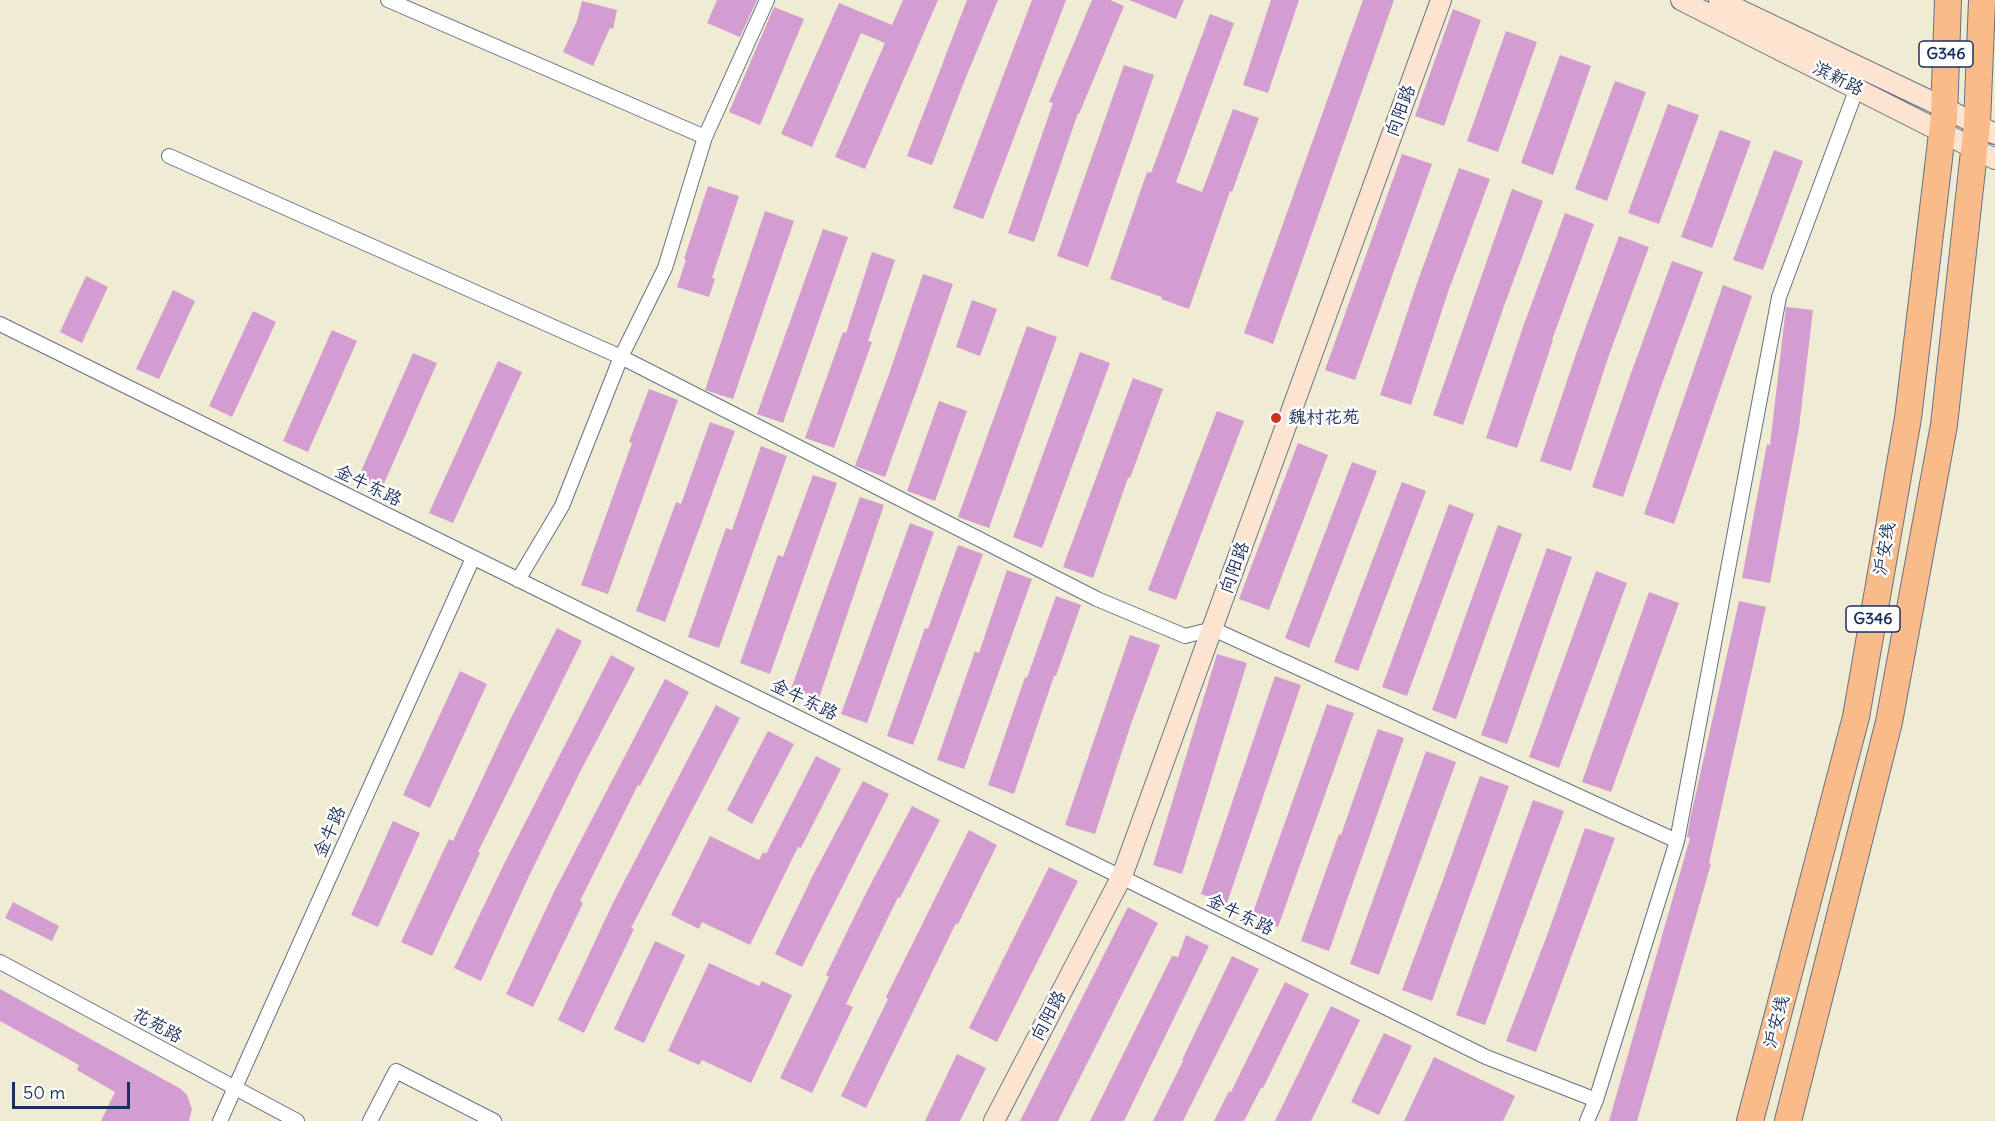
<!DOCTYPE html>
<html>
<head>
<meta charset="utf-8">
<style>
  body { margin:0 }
  #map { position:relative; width:1995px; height:1121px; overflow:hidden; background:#f0ebd3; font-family:Delius,sans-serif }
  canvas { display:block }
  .scale { position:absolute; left:12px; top:1082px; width:118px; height:27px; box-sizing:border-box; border:3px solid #1b2f5e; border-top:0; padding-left:8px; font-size:18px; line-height:21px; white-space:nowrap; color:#1b2f5e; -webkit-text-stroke:4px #fff; paint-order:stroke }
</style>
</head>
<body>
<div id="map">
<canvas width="1995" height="1121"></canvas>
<div class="scale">50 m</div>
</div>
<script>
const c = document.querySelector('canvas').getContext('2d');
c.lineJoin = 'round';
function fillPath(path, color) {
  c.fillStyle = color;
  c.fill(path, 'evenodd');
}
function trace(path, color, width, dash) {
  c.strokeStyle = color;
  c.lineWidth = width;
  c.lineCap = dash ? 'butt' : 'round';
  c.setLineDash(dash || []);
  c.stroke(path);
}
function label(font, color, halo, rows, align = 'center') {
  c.font = font + ' Delius,"LXGW WenKai TC",sans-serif';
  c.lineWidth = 5;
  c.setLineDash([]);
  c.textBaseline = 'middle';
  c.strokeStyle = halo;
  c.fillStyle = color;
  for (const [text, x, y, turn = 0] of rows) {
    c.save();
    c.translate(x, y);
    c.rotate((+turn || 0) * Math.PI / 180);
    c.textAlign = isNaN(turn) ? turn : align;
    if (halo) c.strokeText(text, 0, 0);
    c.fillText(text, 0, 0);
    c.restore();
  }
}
fillPath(new Path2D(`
  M 717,0 L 757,0 L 740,37 L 707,23 Z
  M 903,0 L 938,0 L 865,169 L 835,157 L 885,43 L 861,33 L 812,147 L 781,134 L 839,3 L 892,25 Z
  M 967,0 L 998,0 L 966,77 L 932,165 L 907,156 Z
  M 1032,0 L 1066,0 L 983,219 L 953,208 Z
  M 1092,0 L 1110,0 L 1124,6 L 1079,114 L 1078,113 L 1034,242 L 1008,233 L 1053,103 L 1049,102 Z
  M 1129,0 L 1184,0 L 1176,19 Z
  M 1271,0 L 1299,0 L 1268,93 L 1243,85 Z
  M 1363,0 L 1394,0 L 1273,344 L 1244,333 Z
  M 582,1 L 617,10 L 613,29 L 610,28 L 593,66 L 563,52 L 577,21 Z
  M 774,7 L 804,19 L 760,125 L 729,112 Z
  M 1453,9 L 1481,20 L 1444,126 L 1415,116 Z
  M 1210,14 L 1234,23 L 1176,182 L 1178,183 L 1202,192 L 1233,109 L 1259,118 L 1232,192 L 1230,191 L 1189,309 L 1161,299 L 1162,297 L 1110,279 L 1147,172 L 1151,173 Z
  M 1506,31 L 1537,42 L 1498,152 L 1467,141 Z
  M 1560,55 L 1591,66 L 1553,175 L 1521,163 Z
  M 1124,65 L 1154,75 L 1088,267 L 1057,256 Z
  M 1615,81 L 1646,92 L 1607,201 L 1575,189 Z
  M 1668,104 L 1699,115 L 1659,224 L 1628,213 Z
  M 1720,130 L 1751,141 L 1712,248 L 1681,237 Z
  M 1774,150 L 1803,161 L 1763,270 L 1733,260 Z
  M 1402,154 L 1432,164 L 1355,380 L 1325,370 Z
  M 1459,168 L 1490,179 L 1448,292 L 1411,405 L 1380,395 L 1416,286 Z
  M 708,186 L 739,196 L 712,278 L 715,279 L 709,297 L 677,287 L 686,260 L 684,259 Z
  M 1512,189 L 1543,201 L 1504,306 L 1463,425 L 1433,415 Z
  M 765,211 L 794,221 L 733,399 L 705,390 Z
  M 1565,213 L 1594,224 L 1552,340 L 1553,340 L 1517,448 L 1486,438 L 1523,327 Z
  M 823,229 L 848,237 L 783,423 L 757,414 Z
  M 1619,236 L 1649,247 L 1609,355 L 1571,471 L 1540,461 L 1576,354 Z
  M 872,252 L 895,260 L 868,341 L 872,342 L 834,448 L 805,438 L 843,332 L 846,333 Z
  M 1672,261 L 1703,272 L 1659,392 L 1623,497 L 1592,487 L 1630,376 Z
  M 923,274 L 953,284 L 923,372 L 885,477 L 855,466 L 889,374 Z
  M 86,276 L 108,287 L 82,343 L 60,332 Z
  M 1723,285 L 1752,296 L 1674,524 L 1644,514 Z
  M 173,290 L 195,301 L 159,379 L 136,369 Z
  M 972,300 L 997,309 L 980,356 L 956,347 Z
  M 1786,307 L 1813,310 L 1799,428 L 1770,583 L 1742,578 L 1767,444 L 1770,445 Z
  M 253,311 L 276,322 L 232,417 L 209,406 Z
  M 1027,326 L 1057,337 L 989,528 L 958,517 Z
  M 332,330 L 357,341 L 308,452 L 283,441 Z
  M 1080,352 L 1110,363 L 1042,548 L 1013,537 Z
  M 413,353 L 437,363 L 382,488 L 358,478 Z
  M 498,361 L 522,372 L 453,523 L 429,513 Z
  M 1133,378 L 1163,389 L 1130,478 L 1128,478 L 1093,578 L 1063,567 Z
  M 649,389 L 678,400 L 608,594 L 581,585 L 632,443 L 629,442 Z
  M 939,401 L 967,411 L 935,501 L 907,491 Z
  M 1217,411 L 1244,421 L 1176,600 L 1148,590 Z
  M 710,422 L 735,431 L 665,622 L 636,611 L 676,502 L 681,504 Z
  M 1298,443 L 1328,455 L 1269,610 L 1239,599 Z
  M 761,446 L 787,456 L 719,648 L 688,637 L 726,528 L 732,530 Z
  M 1352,462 L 1377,471 L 1309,648 L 1285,638 Z
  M 813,475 L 837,483 L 770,674 L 740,663 L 778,555 L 783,557 Z
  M 1402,482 L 1426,491 L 1358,671 L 1334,662 Z
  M 860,497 L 884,505 L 819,698 L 791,689 Z
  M 1449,504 L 1474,514 L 1407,696 L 1382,687 Z
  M 910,523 L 934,532 L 867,723 L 841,714 Z
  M 1498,525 L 1522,534 L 1456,719 L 1432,710 Z
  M 958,545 L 983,554 L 913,745 L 887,736 L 925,628 L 928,629 Z
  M 1547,548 L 1572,557 L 1507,744 L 1481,735 Z
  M 1007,570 L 1032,579 L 964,769 L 937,760 L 975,651 L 979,653 Z
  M 1596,571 L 1627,583 L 1559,768 L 1529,757 Z
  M 1649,592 L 1679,603 L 1611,792 L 1582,782 Z
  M 1056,596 L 1081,605 L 1056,676 L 1054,676 L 1014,794 L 988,785 L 1025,677 L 1027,678 Z
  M 1739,601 L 1766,607 L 1709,863 L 1711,864 L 1637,1121 L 1609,1121 L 1690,838 L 1687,837 L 1691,815 Z
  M 557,628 L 582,641 L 478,852 L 480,853 L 432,956 L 401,942 L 449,839 L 453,841 L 509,722 Z
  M 1130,635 L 1160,645 L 1131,724 L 1095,834 L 1065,825 Z
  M 1217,654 L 1247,663 L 1182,874 L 1153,865 Z
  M 611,655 L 635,668 L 580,772 L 529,876 L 481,981 L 454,968 L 504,864 Z
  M 460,671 L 487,684 L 430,808 L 403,795 Z
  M 1275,676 L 1301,685 L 1227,903 L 1201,894 Z
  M 665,679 L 689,692 L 640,786 L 638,785 L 580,901 L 583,903 L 533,1007 L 506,994 L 555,890 Z
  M 1327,704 L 1354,713 L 1278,927 L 1251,918 Z
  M 716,705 L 740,718 L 631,928 L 634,929 L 584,1033 L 558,1020 L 613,903 Z
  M 1378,729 L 1404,738 L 1329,951 L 1301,941 L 1339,834 L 1341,835 Z
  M 768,731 L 794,744 L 752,824 L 727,810 Z
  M 1426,751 L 1456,762 L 1379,975 L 1350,964 Z
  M 816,756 L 841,769 L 801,848 L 798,847 L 750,945 L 702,922 L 699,929 L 671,915 L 710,836 L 759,860 L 763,852 L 766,854 Z
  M 1480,776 L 1509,786 L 1432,1001 L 1402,990 L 1443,880 Z
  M 863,781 L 889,794 L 802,967 L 775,954 L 813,875 Z
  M 1533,800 L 1564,811 L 1485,1025 L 1456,1015 Z
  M 912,806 L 940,820 L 900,898 L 898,897 L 846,1004 L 853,1007 L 812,1093 L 780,1078 L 829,977 L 826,975 L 864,897 Z
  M 393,821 L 420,833 L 378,927 L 351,915 Z
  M 1585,828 L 1615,838 L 1536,1052 L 1506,1041 L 1548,933 Z
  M 969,830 L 997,845 L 958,924 L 956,923 L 866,1108 L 841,1096 L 888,999 L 886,997 Z
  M 1049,867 L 1078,881 L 997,1042 L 969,1028 Z
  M 13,902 L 59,926 L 52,941 L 5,918 Z
  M 1128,907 L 1158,923 L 1058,1121 L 1020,1121 Z
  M 1186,935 L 1209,946 L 1124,1121 L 1090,1121 L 1172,956 L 1178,957 Z
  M 655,941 L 685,955 L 644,1043 L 614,1029 Z
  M 1232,956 L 1259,969 L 1183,1121 L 1153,1121 L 1183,1061 L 1182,1060 Z
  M 709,963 L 759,986 L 762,981 L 792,995 L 751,1083 L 702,1060 L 699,1065 L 668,1051 Z
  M 1285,982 L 1309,994 L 1263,1088 L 1261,1088 L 1244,1121 L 1214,1121 L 1229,1091 L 1231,1092 Z
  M 0,989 L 181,1089 L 187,1095 L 192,1109 L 189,1121 L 101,1121 L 115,1092 L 77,1070 L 79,1065 L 0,1021 Z
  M 1331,1006 L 1360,1020 L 1311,1121 L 1275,1121 Z
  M 1384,1033 L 1412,1046 L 1379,1115 L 1351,1102 Z
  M 957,1054 L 986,1068 L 960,1121 L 925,1121 Z
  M 1434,1057 L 1515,1096 L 1503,1121 L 1404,1121 Z`), '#d39dd1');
const street = new Path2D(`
  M 388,0 L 705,137
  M 169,156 L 621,357 L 1097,599 L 1185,636 L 1213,629 L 1677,841
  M 0,324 L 1486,1057 L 1596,1100
  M 518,580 L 562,506 L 621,357 L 665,268 L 705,137 L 767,0
  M 0,962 L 297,1121
  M 220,1121 L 473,558
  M 370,1121 L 396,1071 L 494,1121
  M 1587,1121 L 1596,1100 L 1677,841 L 1779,297 L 1857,88`);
const secondary = new Path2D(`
  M 1681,0 L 1995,159
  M 1719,0 L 1945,108 L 1995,134
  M 994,1121 L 1122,876 L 1441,0`);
const highway = new Path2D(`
  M 1750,1121 L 1856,717 L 1908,418 L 1944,117 L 1948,0
  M 1788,1121 L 1889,722 L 1944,425 L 1977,124 L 1982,0`);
trace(street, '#667187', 16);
trace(secondary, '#667187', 22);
trace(highway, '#667187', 28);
trace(street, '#fff', 14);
trace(secondary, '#fde4d1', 20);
trace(highway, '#fabb8b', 26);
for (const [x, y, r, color] of [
  [1276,418,6,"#c8321e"]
]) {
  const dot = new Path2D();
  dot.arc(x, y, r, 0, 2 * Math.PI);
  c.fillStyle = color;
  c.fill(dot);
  trace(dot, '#fff', 2);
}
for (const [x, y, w] of [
  [1946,54,54],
  [1873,619,54]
]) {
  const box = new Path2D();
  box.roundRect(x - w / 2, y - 13, w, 26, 4.5);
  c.fillStyle = '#fff';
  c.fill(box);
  trace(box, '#1b2f5e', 1.5);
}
label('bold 16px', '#1b2f5e', null, [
  ["G346",1946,54],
  ["G346",1873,619]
]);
label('18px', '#1b2f5e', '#fff', [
  ["滨新路",1838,79,27],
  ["向阳路",1401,111,-70],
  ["金牛东路",368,486,26],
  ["沪安线",1885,549,-80],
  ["向阳路",1235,568,-70],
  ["金牛东路",804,700,26],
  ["金牛路",330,832,-66],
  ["金牛东路",1240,915,26],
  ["向阳路",1049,1016,-62],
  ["沪安线",1777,1022,-75],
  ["花苑路",157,1026,28]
]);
label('18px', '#1b2f5e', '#fff', [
  ["魏村花苑",1288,418]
], 'left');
</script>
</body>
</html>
